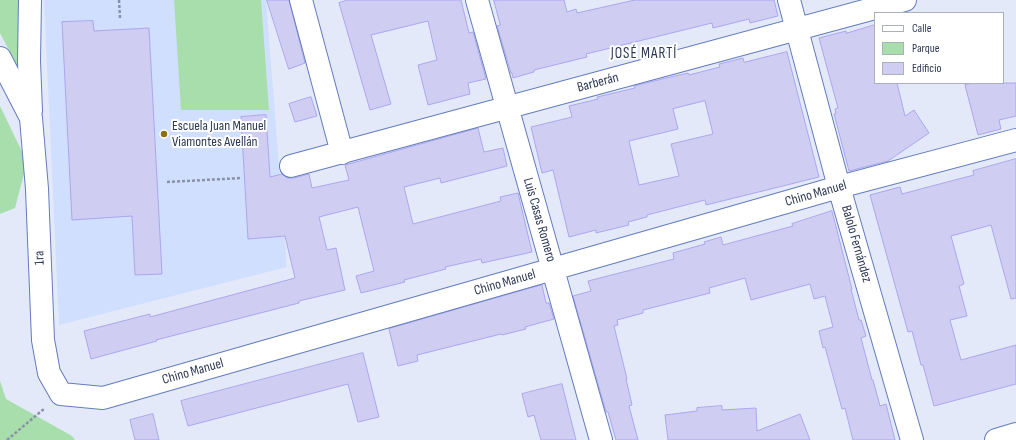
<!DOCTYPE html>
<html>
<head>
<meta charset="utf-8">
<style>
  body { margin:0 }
  #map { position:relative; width:1016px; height:440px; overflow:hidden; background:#e3e9f8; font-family:"Sofia Sans Condensed",sans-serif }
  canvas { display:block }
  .legend { position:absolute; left:874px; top:12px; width:130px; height:72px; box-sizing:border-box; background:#fff; border:1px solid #abb0bb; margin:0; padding:5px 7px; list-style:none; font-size:12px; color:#2e3955 }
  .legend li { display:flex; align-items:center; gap:8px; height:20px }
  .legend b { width:20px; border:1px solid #abb0bb }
</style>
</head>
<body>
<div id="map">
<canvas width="1016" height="440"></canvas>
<ul class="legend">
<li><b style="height:5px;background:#fff"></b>Calle</li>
<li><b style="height:11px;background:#a7deac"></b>Parque</li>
<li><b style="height:11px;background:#cfcdf1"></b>Edificio</li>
</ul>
</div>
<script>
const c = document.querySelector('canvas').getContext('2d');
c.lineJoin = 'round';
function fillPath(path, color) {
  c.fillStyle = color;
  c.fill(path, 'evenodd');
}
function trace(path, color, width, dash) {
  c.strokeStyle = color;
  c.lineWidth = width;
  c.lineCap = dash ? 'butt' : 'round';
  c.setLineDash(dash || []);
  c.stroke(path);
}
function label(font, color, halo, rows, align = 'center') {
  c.font = font + ' "Sofia Sans Condensed",sans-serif';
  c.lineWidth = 4;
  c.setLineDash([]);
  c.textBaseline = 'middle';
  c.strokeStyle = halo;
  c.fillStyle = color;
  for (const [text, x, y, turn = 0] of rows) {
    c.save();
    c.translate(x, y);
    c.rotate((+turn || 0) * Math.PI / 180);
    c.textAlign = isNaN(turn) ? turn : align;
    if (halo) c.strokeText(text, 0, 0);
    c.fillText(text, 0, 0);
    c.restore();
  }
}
fillPath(new Path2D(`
  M 44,0 L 266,0 L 287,267 L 59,325 Z`), '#d1dfff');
fillPath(new Path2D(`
  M 0,0 L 20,0 L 22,75 L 0,33 Z
  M 174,0 L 261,0 L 269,110 L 181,110 Z
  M 0,106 L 27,162 L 15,208 L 0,214 Z
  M 0,381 L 6,399 L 72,436 L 75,440 L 0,440 Z`), '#a7deac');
const building = new Path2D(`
  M 267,0 L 289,0 L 305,63 L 289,69 Z
  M 348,0 L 461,0 L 469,33 L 473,32 L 486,79 L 468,83 L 470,94 L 428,105 L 418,65 L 437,60 L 428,21 L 371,35 L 391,104 L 370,110 L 339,3 Z
  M 494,0 L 564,0 L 567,12 L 576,9 L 577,13 L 635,0 L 774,0 L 778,16 L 750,23 L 749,19 L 713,28 L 712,23 L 586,54 L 587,57 L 534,70 L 534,72 L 513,78 L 512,73 L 511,73 L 497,26 L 500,25 Z
  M 93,21 L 94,31 L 149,28 L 162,274 L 135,275 L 132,216 L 72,220 L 62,22 Z
  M 875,25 L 875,83 L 897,83 L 905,116 L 914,110 L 929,133 L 888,161 L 849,171 L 834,114 L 836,114 L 835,109 L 838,108 L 819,38 L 846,31 L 846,33 Z
  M 787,52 L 819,177 L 706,205 L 705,200 L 647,215 L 647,217 L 628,222 L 629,225 L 596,233 L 596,230 L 569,237 L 553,170 L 542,173 L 531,127 L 572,117 L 569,106 L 598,99 L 597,97 L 635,88 L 634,86 L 666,78 L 688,73 L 689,75 L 720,67 L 719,64 L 743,58 L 744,62 ZM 705,101 L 713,134 L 671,144 L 679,176 L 639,185 L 629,141 L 678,129 L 673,109 Z
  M 974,83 L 1016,83 L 1016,116 L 999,120 L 1001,129 L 978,135 L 965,85 Z
  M 311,97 L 317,116 L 295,122 L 289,104 Z
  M 266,115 L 270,177 L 282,174 L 287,178 L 294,178 L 309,174 L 312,188 L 349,180 L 345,165 L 478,128 L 484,152 L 503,148 L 507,166 L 441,183 L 440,178 L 404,187 L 413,224 L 501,201 L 500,197 L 518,193 L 532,252 L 482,263 L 481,259 L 445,267 L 446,269 L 404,280 L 405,282 L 361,293 L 356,276 L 374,271 L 358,207 L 319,217 L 327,250 L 336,248 L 345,290 L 299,301 L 299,303 L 156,340 L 157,341 L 91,359 L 84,331 L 150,314 L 150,317 L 295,278 L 285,236 L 248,239 L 241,117 Z
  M 1016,159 L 1016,298 L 1011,299 L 991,225 L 951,236 L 964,284 L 959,286 L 967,316 L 950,320 L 961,360 L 1016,345 L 1016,384 L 934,406 L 923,365 L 921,365 L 912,331 L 908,332 L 870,195 L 900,187 L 902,194 L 928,187 L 974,175 L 973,171 Z
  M 832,211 L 852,289 L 851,289 L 859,320 L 861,320 L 866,336 L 861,338 L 872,380 L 873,380 L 880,406 L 886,404 L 895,440 L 853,440 L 845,408 L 842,409 L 825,347 L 823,348 L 819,331 L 833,327 L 825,296 L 814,299 L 810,284 L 751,300 L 745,278 L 709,288 L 710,293 L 643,310 L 643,313 L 617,320 L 618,325 L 614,326 L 627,379 L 626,379 L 632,405 L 629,406 L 638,440 L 616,440 L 608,412 L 606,412 L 573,296 L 591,291 L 588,281 L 674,259 L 673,253 L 705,244 L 704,242 L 721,237 L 723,245 L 793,226 L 792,224 Z
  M 542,285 L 546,303 L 549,303 L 554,319 L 525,327 L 526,329 L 502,335 L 501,334 L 417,355 L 418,361 L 398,366 L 389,329 Z
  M 363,353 L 379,417 L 358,422 L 348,384 L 188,426 L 181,401 Z
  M 562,384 L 576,440 L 541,440 L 534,415 L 528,417 L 522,394 Z
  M 722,406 L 722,410 L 756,408 L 757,431 L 800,414 L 810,440 L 668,440 L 665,415 L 697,411 L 697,408 Z
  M 153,414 L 159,440 L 135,440 L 130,420 Z`);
fillPath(building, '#cfcdf1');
trace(building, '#aba6ef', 1);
const street = new Path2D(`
  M 30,0 L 29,61 L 31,111
  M 301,0 L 342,153
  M 477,0 L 601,440
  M 789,0 L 839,187 L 912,440
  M 0,58 L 31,118 L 37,189 L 43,340 L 49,373 L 61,394 L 103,398 L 839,187 L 1016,140
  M 291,166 L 905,0
  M 996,440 L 1016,434`);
trace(street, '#627cbd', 24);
trace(new Path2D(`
  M 119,0 L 120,18
  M 167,182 L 242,178
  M 7,440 L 45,408`), '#8991a7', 2.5, [3, 2]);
trace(street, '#fff', 22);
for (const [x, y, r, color] of [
  [164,134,4,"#8f6f14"]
]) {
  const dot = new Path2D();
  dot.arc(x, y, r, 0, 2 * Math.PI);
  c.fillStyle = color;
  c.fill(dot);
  trace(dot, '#fff', 1.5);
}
label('14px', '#2e3955', '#fff', [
  ["Barberán",598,83,-15],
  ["Chino Manuel",816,194,-16],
  ["Luis Casas Romero",539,220,74],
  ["Balolo Fernández",856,244,74],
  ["1ra",40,258,-92],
  ["Chino Manuel",505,283,-16],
  ["Chino Manuel",193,372,-16]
]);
label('14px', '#2e3955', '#fff', [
  ["Escuela Juan Manuel",172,126],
  ["Viamontes Avellán",172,142]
], 'left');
c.letterSpacing = '1px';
label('15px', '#2e3955', '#fff', [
  ["JOSÉ MARTÍ",644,54]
]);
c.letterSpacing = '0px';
</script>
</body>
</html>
